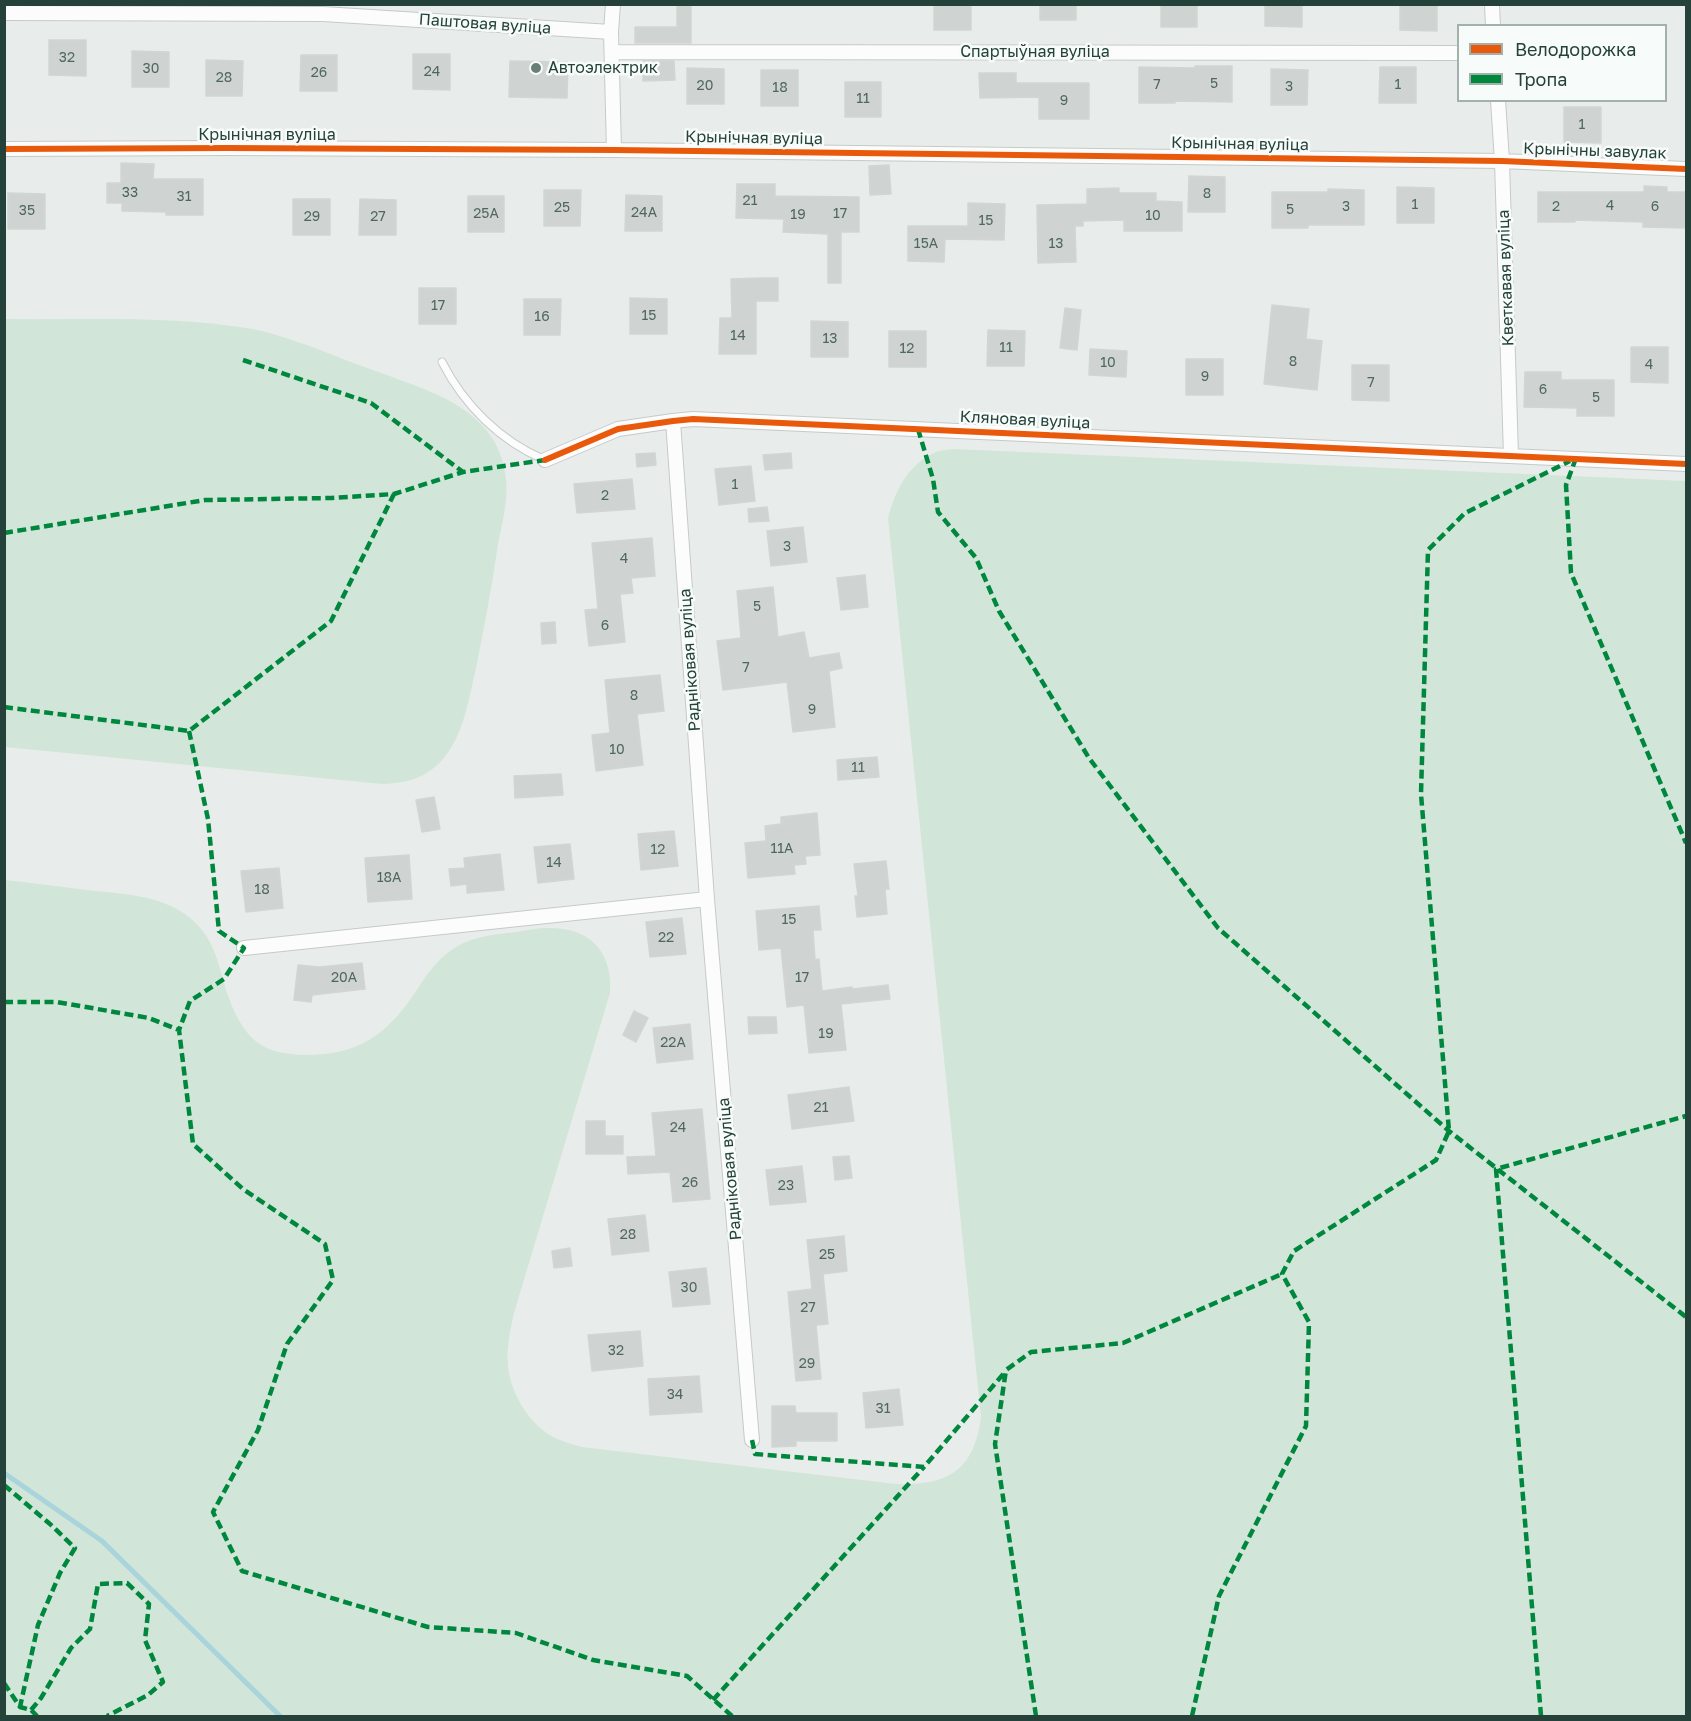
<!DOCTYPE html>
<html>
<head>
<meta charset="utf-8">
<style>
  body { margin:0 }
  #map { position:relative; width:1691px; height:1721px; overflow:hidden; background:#e8edeb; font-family:"Golos Text",sans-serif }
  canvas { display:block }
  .frame { position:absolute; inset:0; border:6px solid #24423a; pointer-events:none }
  .legend { position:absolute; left:1457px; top:24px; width:210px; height:78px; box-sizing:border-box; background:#f7fbf9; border:2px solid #a3b1ad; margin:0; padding:8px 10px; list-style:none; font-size:18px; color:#24423a }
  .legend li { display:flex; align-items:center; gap:12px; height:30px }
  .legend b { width:30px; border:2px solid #a3b1ad }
</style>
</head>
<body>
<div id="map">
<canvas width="1691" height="1721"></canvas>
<div class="frame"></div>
<ul class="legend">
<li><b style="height:8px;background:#e8590c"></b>Велодорожка</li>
<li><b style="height:8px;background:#00873e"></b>Тропа</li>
</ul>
</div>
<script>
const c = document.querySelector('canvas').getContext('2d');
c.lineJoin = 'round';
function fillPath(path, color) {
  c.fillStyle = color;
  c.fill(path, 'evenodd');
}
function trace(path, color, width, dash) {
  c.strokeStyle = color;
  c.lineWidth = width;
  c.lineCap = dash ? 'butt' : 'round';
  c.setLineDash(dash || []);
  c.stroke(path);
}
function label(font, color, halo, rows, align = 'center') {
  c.font = font + ' "Golos Text",sans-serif';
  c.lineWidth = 5;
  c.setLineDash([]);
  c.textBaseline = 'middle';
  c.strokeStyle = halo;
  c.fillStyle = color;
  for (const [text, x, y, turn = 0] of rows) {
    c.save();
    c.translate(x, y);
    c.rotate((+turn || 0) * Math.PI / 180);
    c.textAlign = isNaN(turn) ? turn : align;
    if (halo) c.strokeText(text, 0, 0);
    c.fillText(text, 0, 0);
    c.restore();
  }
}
fillPath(new Path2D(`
  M 5,319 C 87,320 172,315 253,329 C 274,333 295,341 315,348 C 338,357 361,366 384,374 C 421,388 461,399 487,431 C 497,443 503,459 505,473 C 510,498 501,526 497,551 C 491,592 483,633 475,673 C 469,698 465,725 451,748 C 434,775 413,783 382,784 L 5,747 Z
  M 954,449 L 1686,481 L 1686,1716 L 5,1716 L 5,880 C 32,883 59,886 86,890 C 121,894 160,894 189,917 C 218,940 218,969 230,1001 C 237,1019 247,1038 265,1047 C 280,1056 314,1056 332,1053 C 370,1047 393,1025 414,994 C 426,976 437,958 456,947 C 475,936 495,934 517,932 C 527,930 538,928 548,928 C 590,927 613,952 610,993 L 514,1313 C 510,1332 505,1353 509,1373 C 514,1400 534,1430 560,1440 C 567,1443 575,1445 582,1447 L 896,1484 C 947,1486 974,1471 981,1417 L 888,518 C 895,491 908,464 936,452 C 941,450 948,450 954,449 Z`), '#d1e6d8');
trace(new Path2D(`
  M 4,1473 L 102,1541 L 280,1716`), '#a9d4db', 5);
const building = new Path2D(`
  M 677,4 L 691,4 L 691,43 L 635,43 L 635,27 L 677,27 Z
  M 934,4 L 971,4 L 971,30 L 934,30 Z
  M 1040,4 L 1076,4 L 1076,20 L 1040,20 Z
  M 1161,4 L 1197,4 L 1197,27 L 1161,27 Z
  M 1265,4 L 1302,4 L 1302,27 L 1265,26 Z
  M 1400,4 L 1437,4 L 1437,31 L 1400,30 Z
  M 49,40 L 86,40 L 86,76 L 49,75 Z
  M 132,51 L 169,52 L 169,87 L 132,87 Z
  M 413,54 L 450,54 L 450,90 L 413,89 Z
  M 301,55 L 337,55 L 337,91 L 300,91 Z
  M 206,60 L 243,61 L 242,96 L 206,96 Z
  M 510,61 L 568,62 L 567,98 L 509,97 Z
  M 643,61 L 674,61 L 675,80 L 643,81 Z
  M 1195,66 L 1232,66 L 1232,102 L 1175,101 L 1175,103 L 1139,103 L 1139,67 L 1195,68 Z
  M 1380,67 L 1416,67 L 1416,103 L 1379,103 Z
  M 687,68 L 724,69 L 724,104 L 687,104 Z
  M 1271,69 L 1308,70 L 1307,105 L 1271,105 Z
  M 761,70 L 798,70 L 798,106 L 761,106 Z
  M 979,73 L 1016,73 L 1016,83 L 1089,83 L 1089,119 L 1039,119 L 1039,97 L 980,98 Z
  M 845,82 L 881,82 L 881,117 L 845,117 Z
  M 1564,107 L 1601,107 L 1601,143 L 1564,142 Z
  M 121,163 L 154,164 L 153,179 L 203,179 L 203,215 L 166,215 L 166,212 L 122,211 L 122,203 L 107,203 L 107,183 L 121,183 Z
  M 889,165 L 891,194 L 870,195 L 869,166 Z
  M 1189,176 L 1225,177 L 1225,212 L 1188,212 Z
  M 737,184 L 775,184 L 775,196 L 859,197 L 859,232 L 841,232 L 841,283 L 828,283 L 828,234 L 783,232 L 784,219 L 736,218 Z
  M 1644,186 L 1667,187 L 1667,192 L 1686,192 L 1686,228 L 1643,227 L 1643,222 L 1575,220 L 1575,222 L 1538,222 L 1538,192 L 1644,192 Z
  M 1397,187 L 1434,188 L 1434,223 L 1397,223 Z
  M 1119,188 L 1119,193 L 1156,193 L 1156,201 L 1182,202 L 1182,231 L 1124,231 L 1124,220 L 1083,221 L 1083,226 L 1075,226 L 1076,262 L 1038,263 L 1037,205 L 1087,204 L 1087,189 Z
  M 1328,189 L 1364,190 L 1364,225 L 1308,225 L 1308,228 L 1272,228 L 1272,192 L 1328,192 Z
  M 544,190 L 581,190 L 580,226 L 544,226 Z
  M 8,193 L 45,194 L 45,229 L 8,229 Z
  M 626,195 L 662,196 L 662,231 L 625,231 Z
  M 468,196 L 504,196 L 504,232 L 468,232 Z
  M 293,199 L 330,199 L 330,235 L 293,235 Z
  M 360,199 L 396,200 L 396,235 L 359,235 Z
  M 968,203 L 1005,204 L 1004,240 L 945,239 L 944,262 L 908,261 L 908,226 L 968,226 Z
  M 760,278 L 778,278 L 778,301 L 756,301 L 756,354 L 719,354 L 720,318 L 732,318 L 731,279 Z
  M 419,288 L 456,288 L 456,324 L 419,324 Z
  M 630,298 L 667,299 L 667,334 L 630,334 Z
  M 524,299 L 561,299 L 560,335 L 524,335 Z
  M 1272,305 L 1309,309 L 1306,339 L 1322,341 L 1317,390 L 1264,384 Z
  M 1065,308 L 1081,310 L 1077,350 L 1060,348 Z
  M 811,321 L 848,322 L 848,357 L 811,357 Z
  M 988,330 L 1025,331 L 1024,366 L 987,366 Z
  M 889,331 L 926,331 L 926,367 L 889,367 Z
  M 1631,347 L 1668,347 L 1668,383 L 1631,382 Z
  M 1090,349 L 1127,351 L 1126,377 L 1089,375 Z
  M 1186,359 L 1223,359 L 1223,395 L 1186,395 Z
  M 1352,365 L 1389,365 L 1389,401 L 1352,400 Z
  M 1525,372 L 1561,372 L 1561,380 L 1614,380 L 1614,416 L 1577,416 L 1577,408 L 1524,407 Z
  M 655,453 L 656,465 L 637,467 L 636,454 Z
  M 791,453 L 792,468 L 765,470 L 763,455 Z
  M 751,466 L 755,501 L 719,505 L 715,469 Z
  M 632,479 L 635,509 L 577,513 L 574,484 Z
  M 767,507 L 769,521 L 749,522 L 748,509 Z
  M 803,527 L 807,562 L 771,566 L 767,531 Z
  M 652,538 L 655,576 L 631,578 L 633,593 L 620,594 L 625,642 L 589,646 L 585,610 L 598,609 L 592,543 Z
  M 865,575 L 868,607 L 841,610 L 837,578 Z
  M 773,587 L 778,637 L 804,632 L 809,658 L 839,653 L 842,668 L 829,671 L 835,727 L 793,732 L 787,682 L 723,690 L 717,641 L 741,638 L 737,591 Z
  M 555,622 L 556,643 L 542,644 L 541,623 Z
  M 660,675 L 664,711 L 637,714 L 643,765 L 596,771 L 592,735 L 610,733 L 605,680 Z
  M 877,757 L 879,777 L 838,780 L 837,760 Z
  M 561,774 L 563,795 L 515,798 L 514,776 Z
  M 434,797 L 440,829 L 422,832 L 416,800 Z
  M 817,813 L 820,855 L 805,856 L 806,864 L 794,865 L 795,874 L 748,878 L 745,843 L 766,841 L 765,826 L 781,824 L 781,817 Z
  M 674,831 L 678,866 L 641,870 L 638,834 Z
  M 570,844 L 574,879 L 538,883 L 534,847 Z
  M 500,854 L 504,890 L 467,893 L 467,884 L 451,886 L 449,869 L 465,868 L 464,858 Z
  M 409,855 L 412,899 L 368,902 L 365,858 Z
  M 886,861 L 889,889 L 885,889 L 887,914 L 857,917 L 855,896 L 858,896 L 854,864 Z
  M 279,868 L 283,908 L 246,912 L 241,871 Z
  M 819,906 L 821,930 L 813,930 L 815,960 L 819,959 L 822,991 L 852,987 L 852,989 L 888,985 L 890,999 L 841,1004 L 846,1050 L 809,1053 L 804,1005 L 787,1007 L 781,948 L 759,950 L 756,911 Z
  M 682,918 L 686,954 L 650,957 L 646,922 Z
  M 362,963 L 365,989 L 312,995 L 311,1002 L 294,1000 L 298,965 L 319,967 Z
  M 634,1011 L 648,1018 L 636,1042 L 623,1035 Z
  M 748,1017 L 776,1017 L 777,1033 L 749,1034 Z
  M 690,1024 L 693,1059 L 657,1063 L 653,1028 Z
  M 849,1087 L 854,1121 L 792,1129 L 788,1095 Z
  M 702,1109 L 710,1199 L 673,1202 L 670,1172 L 628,1174 L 627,1157 L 656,1156 L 652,1113 Z
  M 586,1121 L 605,1121 L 605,1136 L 623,1136 L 623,1154 L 586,1154 Z
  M 849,1156 L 852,1178 L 835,1180 L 833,1157 Z
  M 802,1166 L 806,1202 L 770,1205 L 766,1170 Z
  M 645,1215 L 649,1251 L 612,1255 L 608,1219 Z
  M 844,1236 L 847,1271 L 823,1274 L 828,1324 L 816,1325 L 821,1379 L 796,1381 L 788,1292 L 812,1289 L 807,1240 Z
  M 570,1248 L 572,1266 L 554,1268 L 552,1251 Z
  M 706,1268 L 710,1304 L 673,1307 L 669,1272 Z
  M 640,1331 L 643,1366 L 592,1371 L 588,1335 Z
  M 699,1376 L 702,1412 L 650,1415 L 648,1379 Z
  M 899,1389 L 903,1425 L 866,1428 L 863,1393 Z
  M 772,1406 L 795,1406 L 796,1413 L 837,1413 L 837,1441 L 796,1441 L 796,1446 L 772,1447 Z`);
fillPath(building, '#cfd4d2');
trace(building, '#d1d6d4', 1.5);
const lane = new Path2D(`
  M 442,362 C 464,405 500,441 545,460`);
const street = new Path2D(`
  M 613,4 L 611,32 L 614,150
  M 1492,4 L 1493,26
  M 4,13 L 323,14 L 611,32
  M 612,52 L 1458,53
  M 1498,100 L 1502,161 L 1511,456
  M 4,149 L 228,148 L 614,150 L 1502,161 L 1686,169
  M 673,421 L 707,899 L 752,1440
  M 545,460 L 618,429 L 673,421 L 693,419 L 1686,464
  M 244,948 L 707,899`);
trace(lane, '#c5cac8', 9);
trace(street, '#c5cac8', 16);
trace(lane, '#fcfcfc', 7);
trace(street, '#fcfcfc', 14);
trace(new Path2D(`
  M 243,360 L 371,403 L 463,472
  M 918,429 L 933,479 L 938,512 L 976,558 L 999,611 L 1089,758 L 1218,928 L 1449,1131 L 1686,1317
  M 1576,458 L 1566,485 L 1571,573 L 1686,843
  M 4,533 L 205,500 L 332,498 L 394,494 L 463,472 L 545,460
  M 4,707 L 189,731 L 331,621 L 394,494
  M 189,731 L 208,819 L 219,931 L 244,948 L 224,979 L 190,1001 L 179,1030 L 193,1144 L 243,1189 L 325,1244 L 333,1280 L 287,1344 L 258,1430 L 213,1512 L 242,1571 L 428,1627 L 516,1633 L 593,1660 L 687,1676 L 732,1716
  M 4,1002 L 57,1002 L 149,1018 L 179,1030
  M 752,1440 L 755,1454 L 924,1467 L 1005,1372
  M 4,1485 L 50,1524 L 75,1548 L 60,1573 L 38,1625 L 20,1707
  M 4,1683 L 20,1707 L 31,1710 L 37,1716
  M 713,1700 L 924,1467
  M 31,1710 L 41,1698 L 71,1648 L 90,1629 L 98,1584 L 127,1583 L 149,1604 L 145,1640 L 163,1682 L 148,1695 L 107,1716
  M 1036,1716 L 995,1444 L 1006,1370 L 1031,1352 L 1123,1343 L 1282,1274
  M 1192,1716 L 1219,1596 L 1306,1426 L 1309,1322 L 1282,1274 L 1294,1251 L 1436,1160 L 1449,1131 L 1421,794 L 1428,550 L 1465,513 L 1570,461
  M 1541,1716 L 1496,1169 L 1686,1116`), '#00873e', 4.5, [9, 4.5]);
trace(new Path2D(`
  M 4,149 L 228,148 L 614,150 L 1502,161 L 1686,169
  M 545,460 L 618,429 L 673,421 L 693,419 L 1686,464`), '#e8590c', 6);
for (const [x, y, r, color] of [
  [536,68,6,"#697e78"]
]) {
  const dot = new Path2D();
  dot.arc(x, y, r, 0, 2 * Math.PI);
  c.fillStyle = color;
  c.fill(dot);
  trace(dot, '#f7fbf9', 2);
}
label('14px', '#506761', null, [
  ["32",67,58],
  ["30",151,69],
  ["24",432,72],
  ["26",319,73],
  ["28",224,78],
  ["5",1214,84],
  ["7",1157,85],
  ["1",1398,85],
  ["20",705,86],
  ["3",1289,87],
  ["18",780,88],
  ["11",863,99],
  ["9",1064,101],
  ["1",1582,125],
  ["33",130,193],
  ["8",1207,194],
  ["31",184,197],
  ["21",750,201],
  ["1",1415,205],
  ["4",1610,206],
  ["3",1346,207],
  ["2",1556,207],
  ["6",1655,207],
  ["25",562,208],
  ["5",1290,210],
  ["35",27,211],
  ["24А",644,213],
  ["25А",486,214],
  ["17",840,214],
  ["19",798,215],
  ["10",1153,216],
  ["29",312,217],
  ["27",378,217],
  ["15",986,221],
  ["15А",926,244],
  ["13",1056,244],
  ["17",438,306],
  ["15",649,316],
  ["16",542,317],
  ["14",738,336],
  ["13",830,339],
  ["11",1006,348],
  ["12",907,349],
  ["8",1293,362],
  ["10",1108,363],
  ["4",1649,365],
  ["9",1205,377],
  ["7",1371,383],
  ["6",1543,390],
  ["5",1596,398],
  ["1",735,485],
  ["2",605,496],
  ["3",787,547],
  ["4",624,559],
  ["5",757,607],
  ["6",605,626],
  ["7",746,668],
  ["8",634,696],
  ["9",812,710],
  ["10",617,750],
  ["11",858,768],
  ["11А",782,849],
  ["12",658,850],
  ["14",554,863],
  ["18А",389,878],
  ["18",262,890],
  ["15",789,920],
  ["22",666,938],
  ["20А",344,978],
  ["17",802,978],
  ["19",826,1034],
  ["22А",673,1043],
  ["21",821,1108],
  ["24",678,1128],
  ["26",690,1183],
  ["23",786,1186],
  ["28",628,1235],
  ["25",827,1255],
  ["30",689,1288],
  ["27",808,1308],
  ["32",616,1351],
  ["29",807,1364],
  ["34",675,1395],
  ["31",883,1409]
]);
label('16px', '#24423a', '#f7fbf9', [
  ["Паштовая вуліца",485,24,4],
  ["Спартыўная вуліца",1035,52],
  ["Крынічная вуліца",267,135],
  ["Крынічная вуліца",754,138,1],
  ["Крынічная вуліца",1240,144,1],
  ["Крынічны завулак",1595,151,2],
  ["Кветкавая вуліца",1506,278,-92],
  ["Кляновая вуліца",1025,420,3],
  ["Радніковая вуліца",690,660,-94],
  ["Радніковая вуліца",730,1169,-95]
]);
label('16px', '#24423a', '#f7fbf9', [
  ["Автоэлектрик",548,68]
], 'left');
</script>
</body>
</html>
